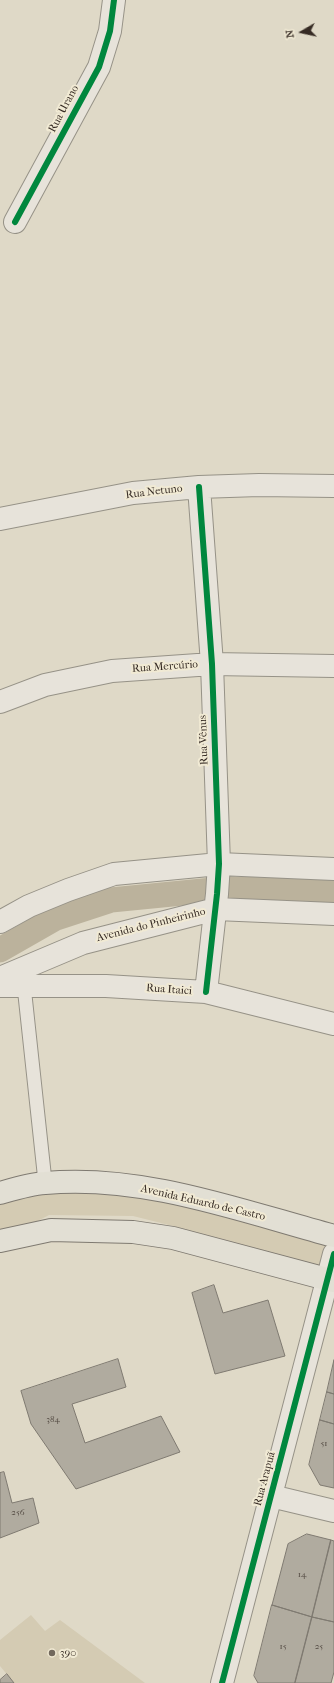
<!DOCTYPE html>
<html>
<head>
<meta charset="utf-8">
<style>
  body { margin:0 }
  #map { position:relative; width:334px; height:1683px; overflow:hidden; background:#dfd9c7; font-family:"IM FELL French Canon",serif }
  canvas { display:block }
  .north { position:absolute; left:282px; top:12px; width:40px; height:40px; -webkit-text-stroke:3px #f1ead4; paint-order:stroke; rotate:261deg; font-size:11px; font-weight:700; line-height:16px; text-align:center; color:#362b24 }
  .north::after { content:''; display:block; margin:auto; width:14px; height:18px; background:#362b24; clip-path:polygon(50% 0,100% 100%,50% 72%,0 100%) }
</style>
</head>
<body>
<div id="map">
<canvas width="334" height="1683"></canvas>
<div class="north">N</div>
</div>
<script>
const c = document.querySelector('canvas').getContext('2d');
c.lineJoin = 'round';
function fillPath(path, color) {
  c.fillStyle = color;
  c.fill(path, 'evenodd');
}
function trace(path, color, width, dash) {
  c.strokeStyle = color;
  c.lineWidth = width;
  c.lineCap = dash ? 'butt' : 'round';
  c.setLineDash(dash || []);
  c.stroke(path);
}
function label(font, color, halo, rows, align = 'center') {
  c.font = font + ' "IM FELL French Canon",serif';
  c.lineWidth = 4;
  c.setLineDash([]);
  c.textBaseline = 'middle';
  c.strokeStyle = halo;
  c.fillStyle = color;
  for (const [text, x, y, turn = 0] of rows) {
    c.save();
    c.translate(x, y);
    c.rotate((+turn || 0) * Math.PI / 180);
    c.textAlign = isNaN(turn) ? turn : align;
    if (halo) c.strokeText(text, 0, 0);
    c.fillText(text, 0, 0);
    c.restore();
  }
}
fillPath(new Path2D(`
  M 97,1189 L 200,1207 L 334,1241 L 322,1271 L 177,1227 L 133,1216 L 49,1215 L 0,1241 L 0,1195 Z
  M 31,1615 L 45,1631 L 60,1620 L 145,1683 L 14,1683 L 0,1666 L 0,1640 Z`), '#d4cbb3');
trace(new Path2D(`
  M 0,950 L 56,918 L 111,900 L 223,889 L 334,891`), '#bbb29c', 25);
const building = new Path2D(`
  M 214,1285 L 223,1313 L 268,1300 L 285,1356 L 215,1374 L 192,1293 Z
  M 118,1359 L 126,1387 L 72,1404 L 85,1443 L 161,1416 L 180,1452 L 76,1489 L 31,1424 L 21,1391 Z
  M 334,1360 L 334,1394 L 327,1392 Z
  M 327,1392 L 334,1394 L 334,1424 L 320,1420 Z
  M 320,1420 L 334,1424 L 334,1488 L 320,1485 L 309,1465 Z
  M 4,1472 L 12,1503 L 33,1498 L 39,1523 L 0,1538 L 0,1473 Z
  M 307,1534 L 331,1540 L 312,1617 L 272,1605 L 288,1544 Z
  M 331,1540 L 334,1541 L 334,1622 L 312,1617 Z
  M 272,1605 L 312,1617 L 295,1683 L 258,1683 L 254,1676 Z
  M 312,1617 L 334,1622 L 334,1672 L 331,1683 L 295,1683 Z
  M 7,1674 L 14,1683 L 0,1683 L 0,1680 Z`);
fillPath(building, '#b0ab9f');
trace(building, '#7f7a71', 1);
const service = new Path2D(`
  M 24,986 L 44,1172 L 43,1183`);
const minor = new Path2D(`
  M 15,222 L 99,67 L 110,31 L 114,0
  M 199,487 L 212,664 L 219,864 L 217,894 L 206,992
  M 0,519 L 133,493 L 199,487 L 259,485 L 334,486
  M 0,702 L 45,685 L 112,671 L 212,664 L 334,666
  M 0,922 L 29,906 L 68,890 L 114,874 L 219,864 L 334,869
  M 0,978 L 83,943 L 216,909 L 334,914
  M 0,986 L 106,986 L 206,992 L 334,1024
  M 271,1496 L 334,1511
  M 222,1683 L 334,1254`);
const primary = new Path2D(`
  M 0,1193 C 14,1189 30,1184 45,1183 C 143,1174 241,1211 334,1236
  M 0,1241 L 51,1230 L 133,1232 L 173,1238 L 334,1281`);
trace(service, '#969287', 15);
trace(minor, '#969287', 24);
trace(primary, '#7f7a71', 24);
trace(service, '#e7e3da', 13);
trace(minor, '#e7e3da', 22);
trace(primary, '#e2dfd4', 22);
trace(new Path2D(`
  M 15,222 L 99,67 L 110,31 L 114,0
  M 199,487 L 212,664 L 219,864 L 217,894 L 206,992
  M 222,1683 L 334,1254`), '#00873e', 6);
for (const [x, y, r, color] of [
  [52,1653,4,"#71685d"]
]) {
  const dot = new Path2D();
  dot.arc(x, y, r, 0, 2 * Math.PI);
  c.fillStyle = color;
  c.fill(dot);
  trace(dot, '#f1ead4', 1.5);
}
label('9px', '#544b43', null, [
  ["384",53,1420],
  ["51",324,1444],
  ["256",18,1513],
  ["14",302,1575],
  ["15",283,1647],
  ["25",319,1647]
]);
label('11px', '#362b24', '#f1ead4', [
  ["Rua Urano",64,109,-62],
  ["Rua Netuno",154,492,-7],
  ["Rua Mercúrio",165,667,-4],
  ["Rua Vênus",204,740,-92],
  ["Avenida do Pinheirinho",151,925,-14],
  ["Rua Itaici",169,990,4],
  ["Avenida Eduardo de Castro",203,1203,13],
  ["Rua Arapuã",265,1479,-75]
]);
label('11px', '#362b24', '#f1ead4', [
  ["390",60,1653]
], 'left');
</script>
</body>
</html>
